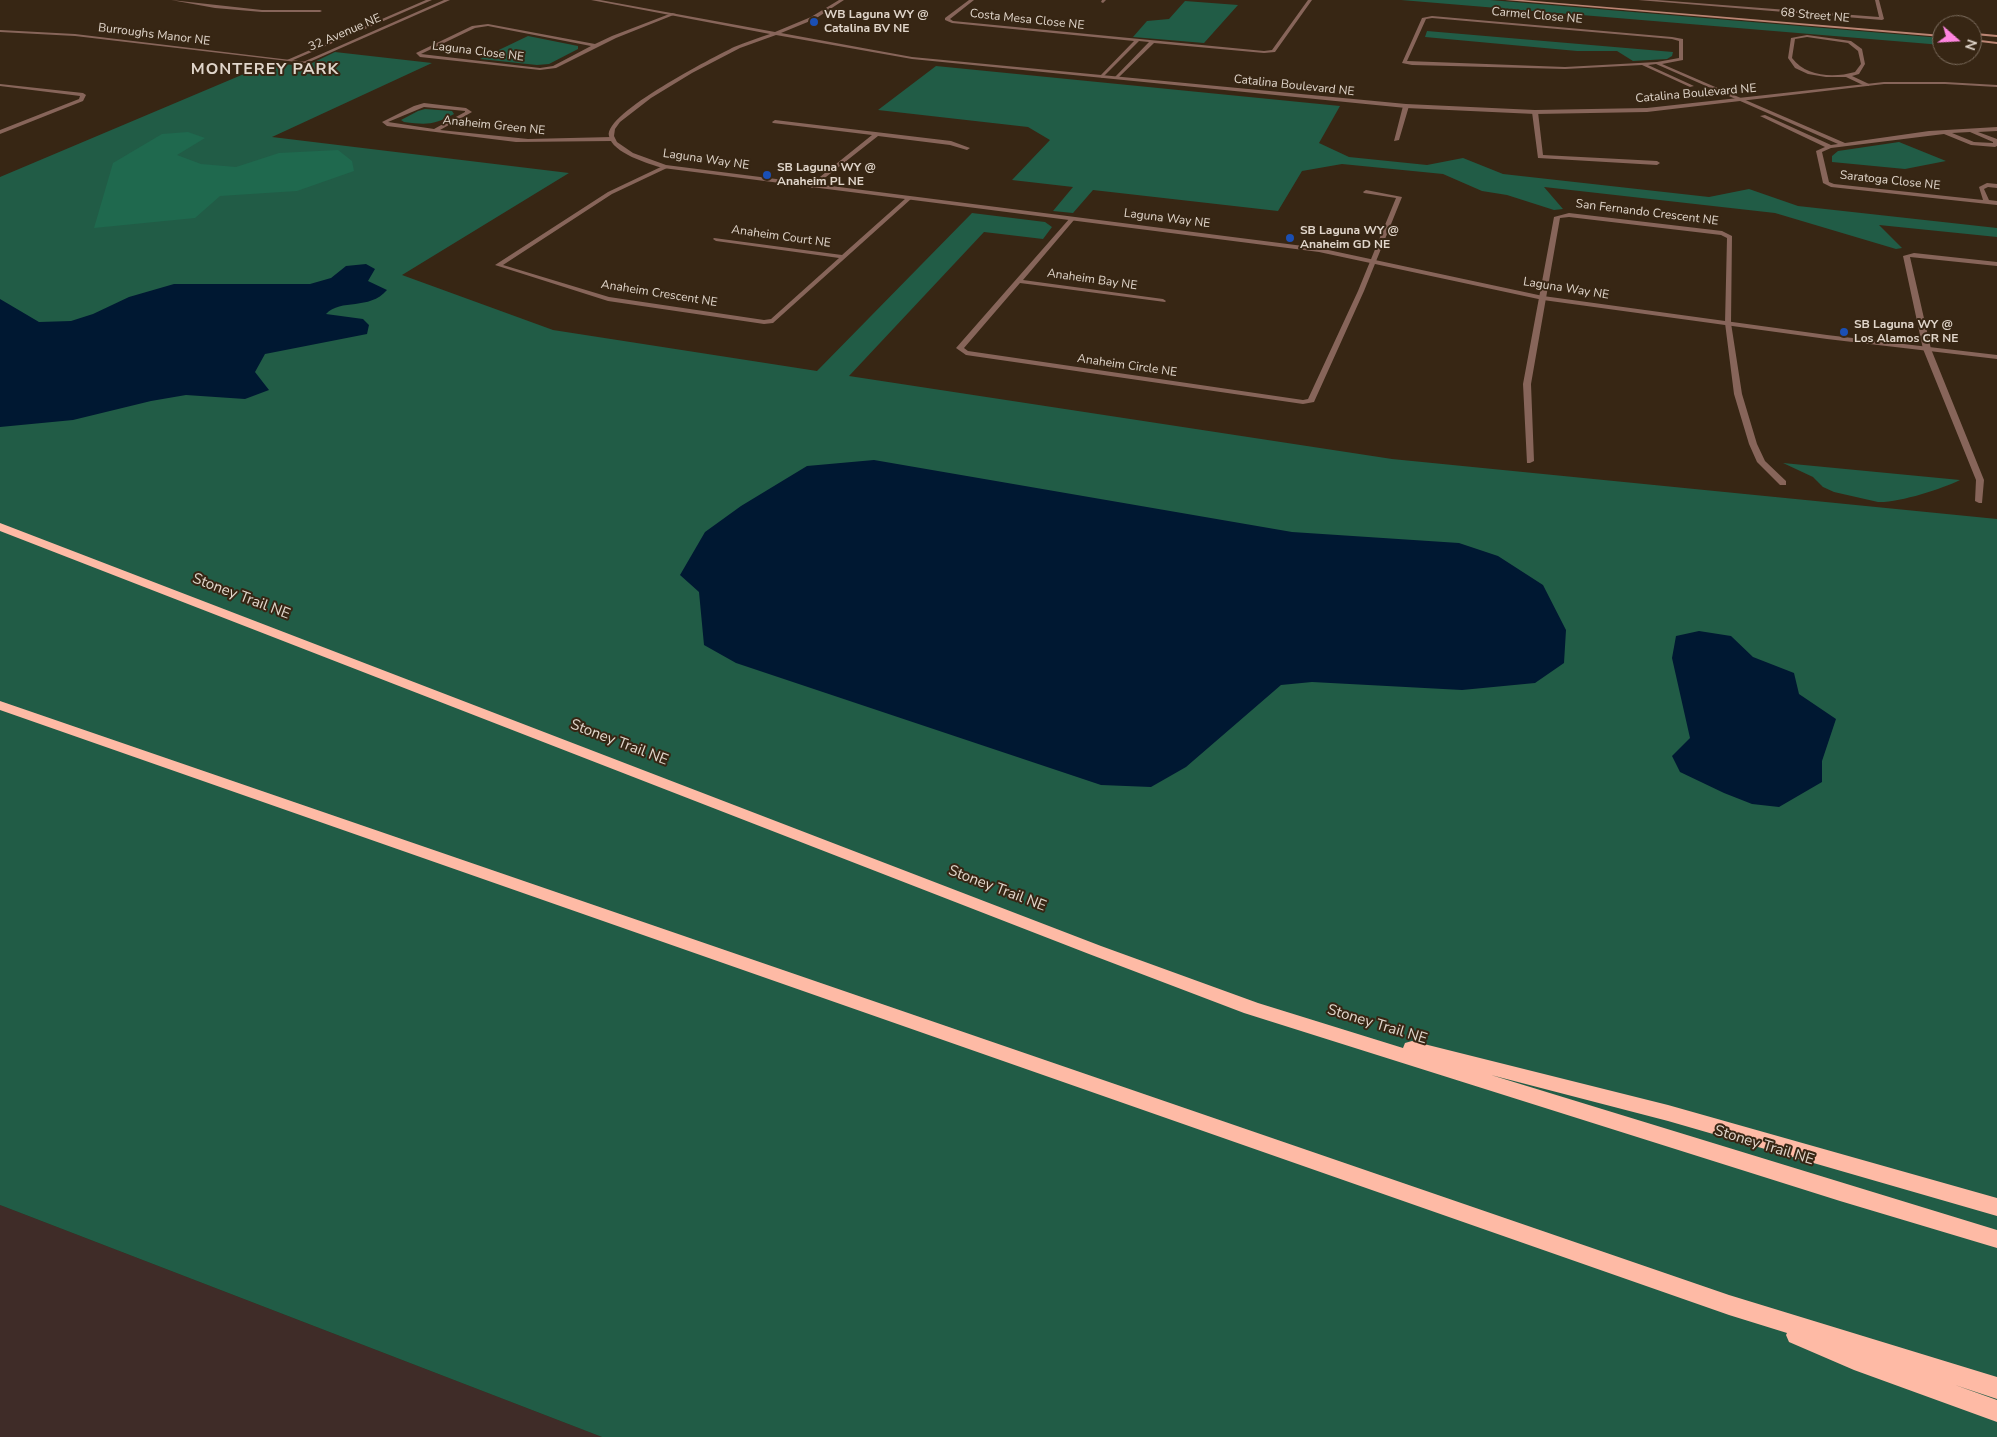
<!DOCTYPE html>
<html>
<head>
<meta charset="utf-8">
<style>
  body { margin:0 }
  #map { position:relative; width:1997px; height:1437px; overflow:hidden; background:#372614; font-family:"Nunito Sans",sans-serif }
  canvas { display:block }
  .north { position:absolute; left:1932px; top:15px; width:50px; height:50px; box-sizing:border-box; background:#372614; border:1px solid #7b6c5d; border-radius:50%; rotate:109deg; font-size:14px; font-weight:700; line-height:20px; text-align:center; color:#e1d6cb }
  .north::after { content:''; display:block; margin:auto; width:18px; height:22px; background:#fe85df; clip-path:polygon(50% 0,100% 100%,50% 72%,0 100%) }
</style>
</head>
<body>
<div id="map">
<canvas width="1997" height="1437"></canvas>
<div class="north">N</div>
</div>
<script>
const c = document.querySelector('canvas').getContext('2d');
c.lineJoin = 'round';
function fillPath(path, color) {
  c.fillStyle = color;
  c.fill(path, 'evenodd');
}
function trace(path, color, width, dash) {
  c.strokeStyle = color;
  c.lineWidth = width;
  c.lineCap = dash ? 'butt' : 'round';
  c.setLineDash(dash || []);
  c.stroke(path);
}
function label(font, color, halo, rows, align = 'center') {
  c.font = font + ' "Nunito Sans",sans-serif';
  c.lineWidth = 4;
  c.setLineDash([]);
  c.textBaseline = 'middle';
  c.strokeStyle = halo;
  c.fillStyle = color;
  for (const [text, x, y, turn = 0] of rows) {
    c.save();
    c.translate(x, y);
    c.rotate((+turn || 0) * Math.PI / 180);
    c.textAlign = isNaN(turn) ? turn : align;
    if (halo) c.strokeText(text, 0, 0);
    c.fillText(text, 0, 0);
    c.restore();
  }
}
fillPath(new Path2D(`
  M 0,1205 L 602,1437 L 0,1437 Z`), '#3f2c28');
fillPath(new Path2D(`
  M 1401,0 L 1490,0 L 1942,38 L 1942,45 Z
  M 1185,1 L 1238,5 L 1204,43 L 1133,37 L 1147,21 L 1169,19 Z
  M 1427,31 L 1673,52 L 1672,56 L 1667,59 L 1633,61 L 1617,51 L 1577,51 L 1425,37 Z
  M 528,36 L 578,46 L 578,49 L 549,64 L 537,65 L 480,59 Z
  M 335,52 L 432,63 L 272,137 L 569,173 L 402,275 L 553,330 L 817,371 L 972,213 L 1045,222 L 1052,227 L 1043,239 L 984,232 L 849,376 L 1392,459 L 1997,519 L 1997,1437 L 602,1437 L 0,1205 L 0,177 L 270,63 L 306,66 Z
  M 936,66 L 1340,106 L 1319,143 L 1349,157 L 1427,165 L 1463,158 L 1503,174 L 1709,197 L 1749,189 L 1798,206 L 1997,228 L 1997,237 L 1879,225 L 1902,248 L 1896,249 L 1775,213 L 1544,187 L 1563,209 L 1554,210 L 1507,195 L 1482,191 L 1443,174 L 1342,164 L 1302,171 L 1278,211 L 1093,190 L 1073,213 L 1053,211 L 1073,187 L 1012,180 L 1050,140 L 1028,127 L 878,110 Z
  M 425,109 L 452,111 L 454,114 C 434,125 427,125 404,122 L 401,120 L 418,111 Z
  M 1899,142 L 1946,161 L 1905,169 L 1832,162 L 1832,156 L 1838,151 Z
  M 1783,463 L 1960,480 C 1942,489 1898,503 1878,502 L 1834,492 L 1823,487 L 1813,477 Z`), '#215c46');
fillPath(new Path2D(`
  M 188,132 L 205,138 L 177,155 L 201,164 L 236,167 L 279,153 L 338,150 L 352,161 L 354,171 L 297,191 L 220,196 L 195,218 L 94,228 L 113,163 L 162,134 Z`), '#1f694e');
fillPath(new Path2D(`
  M 366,264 L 375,269 L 368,281 L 387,290 C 369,311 341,298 326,314 L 363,319 L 369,325 L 367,334 L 265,354 L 255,372 L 269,390 L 245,399 L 186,395 L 151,401 L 73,420 L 0,427 L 0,299 L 39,322 L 71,321 L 93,314 L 129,297 L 174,284 L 310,284 L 331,278 L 346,266 Z
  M 874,460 L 1292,532 L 1459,543 L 1498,556 L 1543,585 L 1566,630 L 1564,663 L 1535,683 L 1462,690 L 1312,682 L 1281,685 L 1186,767 L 1151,787 L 1101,785 L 736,663 L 704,645 L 699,592 L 680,575 L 705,532 L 741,506 L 807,466 Z
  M 1699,631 L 1731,636 L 1753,657 L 1794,673 L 1799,694 L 1836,719 L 1822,761 L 1822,782 L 1779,807 L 1752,804 L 1724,793 L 1680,772 L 1672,756 L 1690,738 L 1672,658 L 1676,636 Z`), '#001832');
fillPath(new Path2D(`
  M 171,0 L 262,10 L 320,10 L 322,11 L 320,12 L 262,12 L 215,8 Z
  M 969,0 L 974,0 L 950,19 L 953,21 L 1264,51 L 1272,50 L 1308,0 L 1312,0 L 1275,52 L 1264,53 L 1154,43 L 1117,79 L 1115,77 L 1149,42 L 1139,41 L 1102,78 L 1100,76 L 1134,41 L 952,23 L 945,20 L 945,18 Z
  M 1102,0 L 1106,0 L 1103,3 L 1101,2 Z
  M 1638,0 L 1657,0 L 1879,17 L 1875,0 L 1879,0 L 1884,19 L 1882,20 Z
  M 672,13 L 676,14 L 616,38 L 556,68 L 540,70 L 420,57 L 416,53 L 472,26 L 488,24 L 595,44 L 612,36 ZM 488,26 L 591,46 L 553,66 L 540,68 L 421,54 L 475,28 Z
  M 1432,16 L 1672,37 L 1683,39 L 1683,60 L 1662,64 L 1845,143 L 1929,131 L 1997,127 L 1997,131 L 1978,132 L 1997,139 L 1997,146 L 1995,147 L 1971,145 L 1944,134 L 1831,148 L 1822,152 L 1829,182 L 1834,184 L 1983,200 L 1979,187 L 1987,183 L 1997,184 L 1997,188 L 1988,187 L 1984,189 L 1989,200 L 1997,201 L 1997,205 L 1831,187 L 1823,183 L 1816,151 L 1825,147 L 1760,116 L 1765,115 L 1831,145 L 1838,144 L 1656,64 L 1648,65 L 1694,86 L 1690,87 L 1642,65 L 1565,69 L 1412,65 L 1402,63 L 1422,18 ZM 1432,18 L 1672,39 L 1679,41 L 1679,58 L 1657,62 L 1565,67 L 1407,61 L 1426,19 ZM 1970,132 L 1993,142 L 1993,143 L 1974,142 L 1952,133 Z
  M 0,30 L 75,34 L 307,62 L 305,63 L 75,36 L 0,32 Z
  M 1807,35 L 1851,41 L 1862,49 L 1865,64 L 1859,74 L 1852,76 L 1869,84 L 1869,86 L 1865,86 L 1846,77 L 1826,77 L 1808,74 L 1795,68 L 1788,58 L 1791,38 ZM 1807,37 L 1848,43 L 1858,51 L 1861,64 L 1855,72 C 1834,78 1806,77 1792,58 L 1795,39 Z
  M 0,84 L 83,93 L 86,95 L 83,101 L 0,134 L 0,130 L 79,99 L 80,96 L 0,86 Z
  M 424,103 L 466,108 L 472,112 L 440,130 L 528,139 L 612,137 L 615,139 L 612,141 L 516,142 L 387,126 L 382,122 L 414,106 ZM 424,107 L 465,111 L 465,112 L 434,129 L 388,122 Z
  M 1406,104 L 1409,106 L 1399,140 L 1394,141 L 1403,106 Z
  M 1535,110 L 1538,112 L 1543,155 L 1657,161 L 1660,163 L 1657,165 L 1538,158 L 1532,112 Z
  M 775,120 L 951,141 L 970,148 L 967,150 L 950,145 L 878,136 L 812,188 L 809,186 L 810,185 L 872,135 L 773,123 L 772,122 Z
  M 665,165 L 668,167 L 667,168 L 612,194 L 503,265 L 609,297 L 764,320 L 771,319 L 839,258 L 716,241 L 713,239 L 714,238 L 842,255 L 906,198 L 911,199 L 773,323 L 764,324 L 608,301 L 495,265 L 608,192 Z
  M 1366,190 L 1402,197 L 1364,291 L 1314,402 L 1303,404 L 966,355 L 956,348 L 1070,218 L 1072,217 L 1075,219 L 1074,220 L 1023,280 L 1163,299 L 1166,301 L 1165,302 L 1020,283 L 964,348 L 968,351 L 1303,400 L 1308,399 L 1358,291 L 1396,198 L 1364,193 L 1363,192 Z
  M 1569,213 L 1722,231 L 1732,236 L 1731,323 L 1742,394 L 1757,444 L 1765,461 L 1786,481 L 1786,485 L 1780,485 L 1757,462 L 1749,444 L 1734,394 L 1725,323 L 1727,238 L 1721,235 L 1569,217 L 1560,218 L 1531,384 L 1534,461 L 1530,463 L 1527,463 L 1523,384 L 1554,217 Z
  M 1914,253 L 1997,262 L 1997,266 L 1910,257 L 1931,349 L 1984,480 L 1982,503 L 1979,503 L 1975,501 L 1976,480 L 1923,349 L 1903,256 Z`), '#87655a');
fillPath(new Path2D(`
  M 426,0 L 432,0 L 291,61 L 287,60 Z
  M 444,0 L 450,0 L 307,63 L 303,62 Z
  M 591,0 L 600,0 L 775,32 L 811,17 L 839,0 L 844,0 L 815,19 L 781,33 L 912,57 L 1406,104 L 1535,110 L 1647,108 L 1884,82 L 1945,82 L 1997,85 L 1997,87 L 1945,84 L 1884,84 L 1647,112 L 1535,114 L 1406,108 L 912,59 L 776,35 L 740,48 L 692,73 L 651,98 L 620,122 L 615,129 L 614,136 L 617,142 L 633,153 L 666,165 L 1319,248 L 1543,296 L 1827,335 L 1997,355 L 1997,359 L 1827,339 L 1543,300 L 1319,252 L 663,168 C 649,164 612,153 609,136 C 604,113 714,57 734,47 C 746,42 758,38 770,34 Z`), '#87655a');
fillPath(new Path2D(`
  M 1505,0 L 1523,0 L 1942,35 L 1942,37 Z
  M 1976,33 L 1997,35 L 1997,37 L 1974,35 Z
  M 1972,39 L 1997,42 L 1997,44 L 1972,41 Z`), '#bb8574');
fillPath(new Path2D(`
  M 0,523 L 1101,946 L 1258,1003 L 1403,1048 L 1405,1043 L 1412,1041 L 1668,1105 L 1997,1198 L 1997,1216 L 1668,1121 L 1491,1075 L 1997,1230 L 1997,1248 L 1840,1201 L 1244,1013 L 1089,954 L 0,531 Z
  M 0,701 L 1729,1295 L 1997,1377 L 1997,1399 L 1955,1385 L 1997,1400 L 1997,1422 L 1854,1370 L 1789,1342 L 1786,1335 L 1787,1333 L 1729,1315 L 0,710 Z`), '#febaa5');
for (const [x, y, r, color] of [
  [814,22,5,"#1a4fb4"],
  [767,175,5,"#1a4fb4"],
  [1290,238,5,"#1a4fb4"],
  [1844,332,5,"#1a4fb4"]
]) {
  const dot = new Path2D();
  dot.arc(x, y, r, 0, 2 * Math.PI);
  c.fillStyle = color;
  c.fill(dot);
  trace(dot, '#372614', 2);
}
label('bold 12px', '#e1d6cb', '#372614', [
  ["WB Laguna WY @",824,15],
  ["Catalina BV NE",824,29],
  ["SB Laguna WY @",777,168],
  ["Anaheim PL NE",777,182],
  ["SB Laguna WY @",1300,231],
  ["Anaheim GD NE",1300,245],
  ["SB Laguna WY @",1854,325],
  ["Los Alamos CR NE",1854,339]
], 'left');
label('12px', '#e1d6cb', '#372614', [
  ["Carmel Close NE",1537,16,5],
  ["68 Street NE",1815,16,5],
  ["Costa Mesa Close NE",1027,20,6],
  ["32 Avenue NE",345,33,-23],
  ["Burroughs Manor NE",154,35,7],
  ["Laguna Close NE",478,52,7],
  ["Catalina Boulevard NE",1294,86,6],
  ["Catalina Boulevard NE",1696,94,-5],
  ["Anaheim Green NE",494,126,6],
  ["Laguna Way NE",706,160,8],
  ["Saratoga Close NE",1890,181,6],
  ["San Fernando Crescent NE",1647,213,7],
  ["Laguna Way NE",1167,219,7],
  ["Anaheim Court NE",781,237,8],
  ["Anaheim Bay NE",1092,280,8],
  ["Laguna Way NE",1566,289,9],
  ["Anaheim Crescent NE",659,294,9],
  ["Anaheim Circle NE",1127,366,8]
]);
label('15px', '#e1d6cb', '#372614', [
  ["Stoney Trail NE",241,597,21],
  ["Stoney Trail NE",619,743,21],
  ["Stoney Trail NE",997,889,21],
  ["Stoney Trail NE",1377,1025,17],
  ["Stoney Trail NE",1764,1146,17]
]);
c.letterSpacing = '1px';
label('bold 16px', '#e1d6cb', '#372614', [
  ["MONTEREY PARK",265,70]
]);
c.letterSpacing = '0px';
</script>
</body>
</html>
